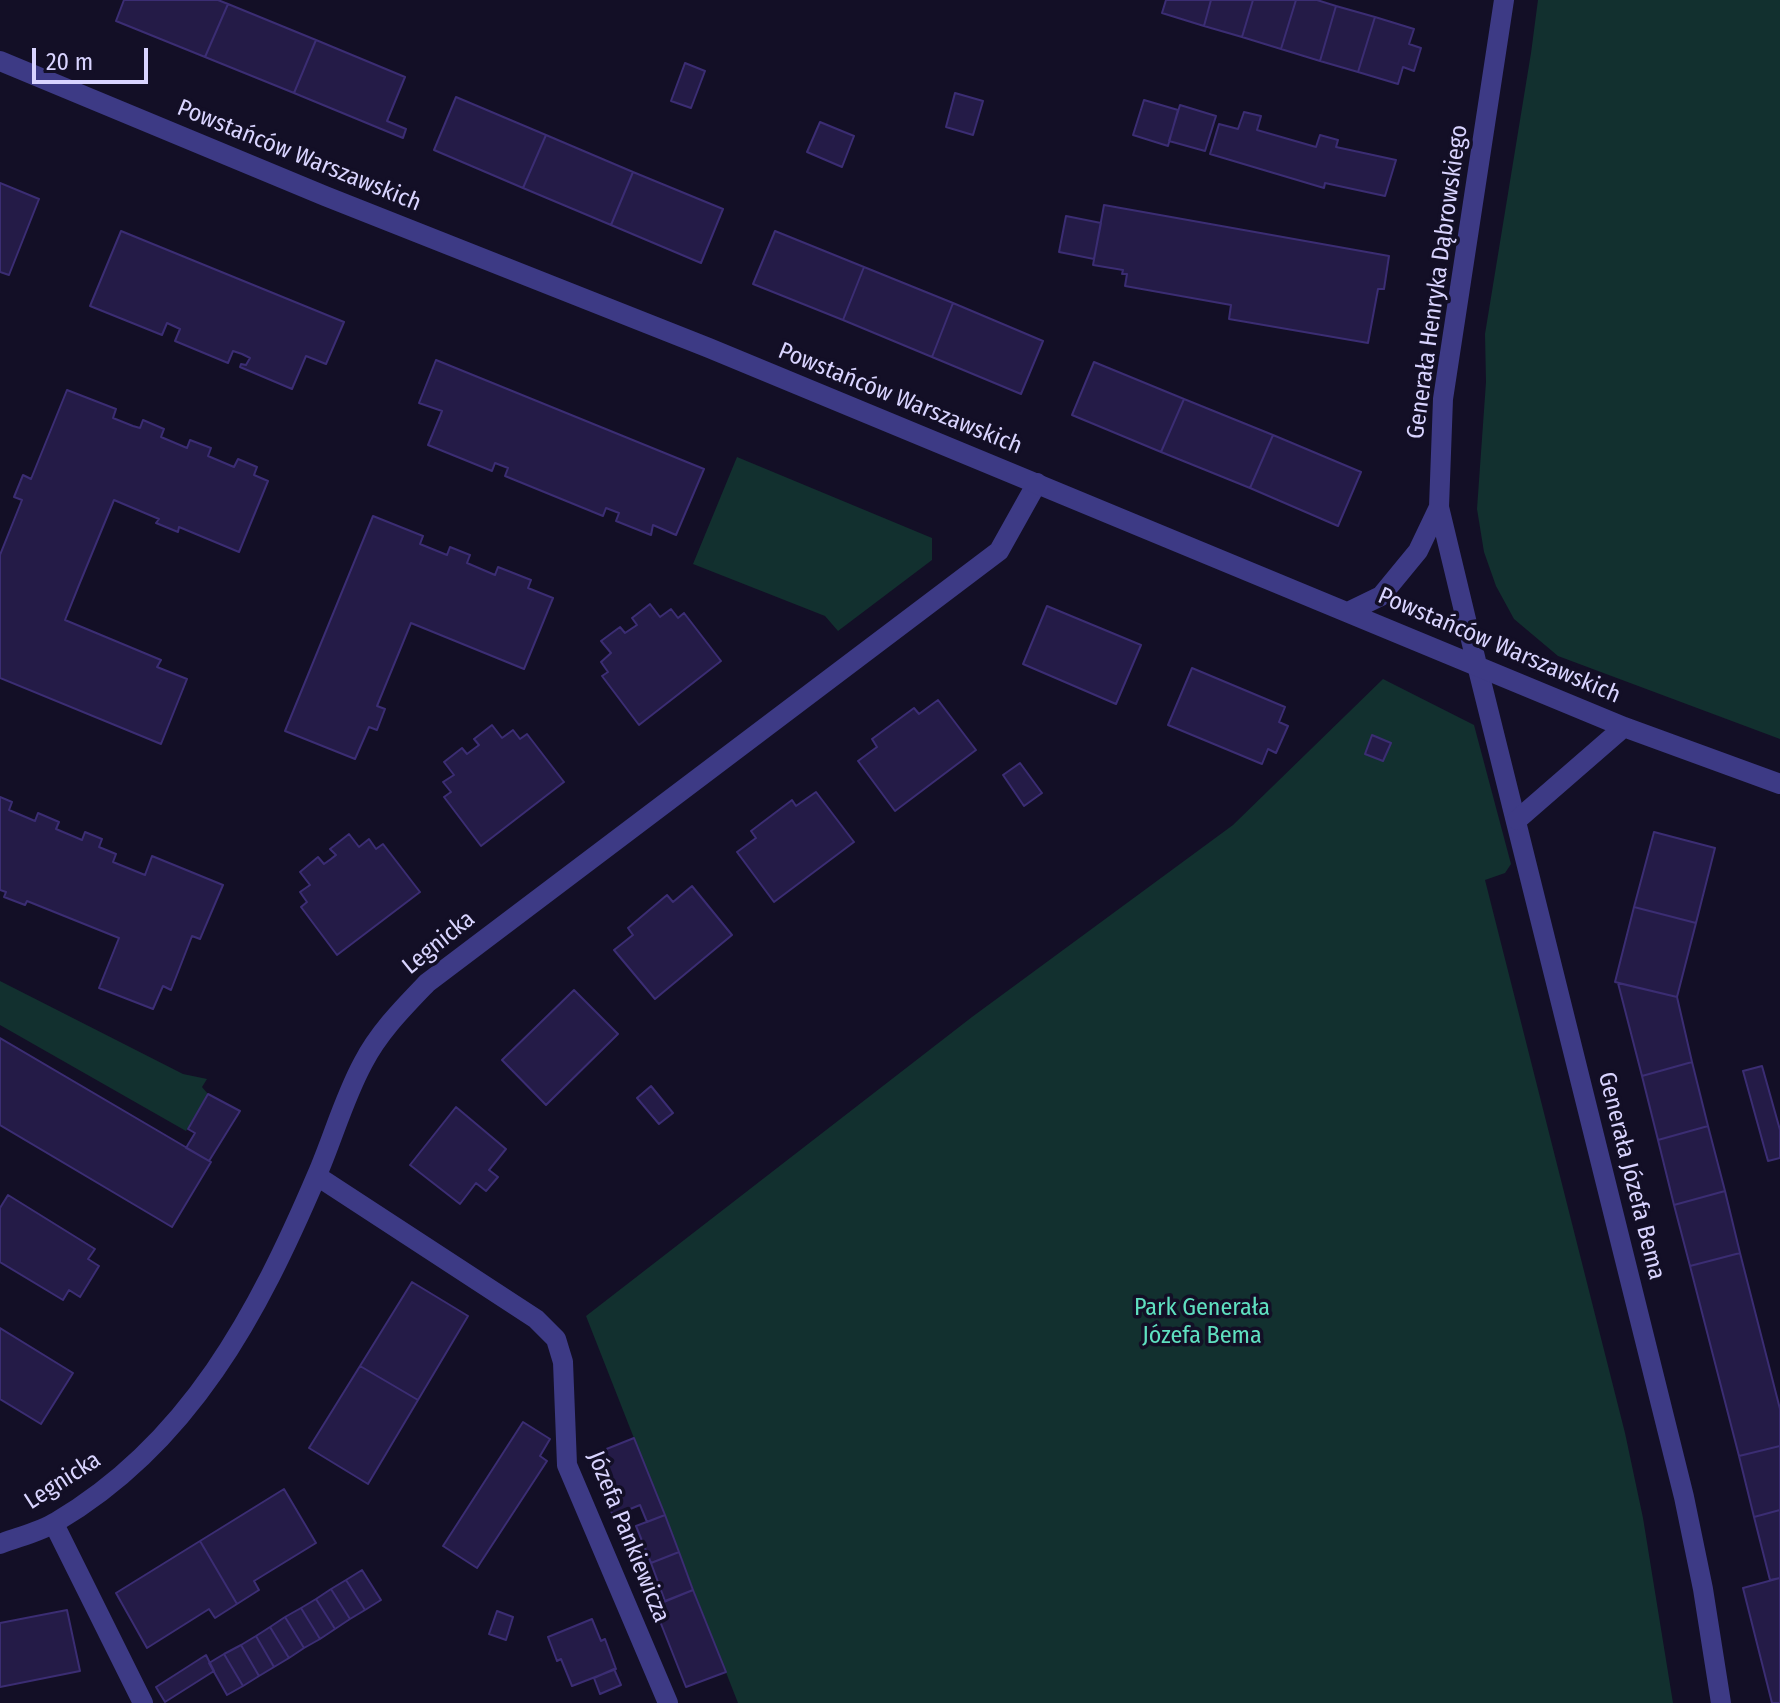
<!DOCTYPE html>
<html>
<head>
<meta charset="utf-8">
<style>
  body { margin:0 }
  #map { position:relative; width:1780px; height:1703px; overflow:hidden; background:#130f26; font-family:"Fira Sans Condensed",sans-serif }
  canvas { display:block }
  .scale { position:absolute; left:32px; top:48px; width:116px; height:36px; box-sizing:border-box; border:4px solid #d9d4ff; border-top:0; padding-left:10px; font-size:24px; line-height:28px; white-space:nowrap; color:#d9d4ff; -webkit-text-stroke:6px #130f26; paint-order:stroke }
</style>
</head>
<body>
<div id="map">
<canvas width="1780" height="1703"></canvas>
<div class="scale">20 m</div>
</div>
<script>
const c = document.querySelector('canvas').getContext('2d');
c.lineJoin = 'round';
function fillPath(path, color) {
  c.fillStyle = color;
  c.fill(path, 'evenodd');
}
function trace(path, color, width, dash) {
  c.strokeStyle = color;
  c.lineWidth = width;
  c.lineCap = dash ? 'butt' : 'round';
  c.setLineDash(dash || []);
  c.stroke(path);
}
function label(font, color, halo, rows, align = 'center') {
  c.font = font + ' "Fira Sans Condensed",sans-serif';
  c.lineWidth = 7;
  c.setLineDash([]);
  c.textBaseline = 'middle';
  c.strokeStyle = halo;
  c.fillStyle = color;
  for (const [text, x, y, turn = 0] of rows) {
    c.save();
    c.translate(x, y);
    c.rotate((+turn || 0) * Math.PI / 180);
    c.textAlign = isNaN(turn) ? turn : align;
    if (halo) c.strokeText(text, 0, 0);
    c.fillText(text, 0, 0);
    c.restore();
  }
}
fillPath(new Path2D(`
  M 1538,0 L 1780,0 L 1780,739 L 1558,656 L 1514,619 L 1496,586 L 1484,552 L 1477,509 L 1486,382 L 1485,334 L 1531,53 Z
  M 737,457 L 932,538 L 932,560 L 838,631 L 825,616 L 693,564 Z
  M 1383,679 L 1474,725 L 1511,864 L 1505,873 L 1485,880 L 1625,1433 L 1643,1518 L 1673,1703 L 738,1703 L 586,1316 L 972,1017 L 1233,825 Z
  M 0,981 L 183,1074 L 207,1079 L 202,1087 L 208,1094 L 186,1131 L 0,1025 Z`), '#12302f');
const building = new Path2D(`
  M 124,0 L 218,0 L 228,4 L 205,57 L 116,21 Z
  M 1166,0 L 1211,0 L 1204,26 L 1162,13 Z
  M 1211,0 L 1253,0 L 1242,37 L 1204,26 Z
  M 1253,0 L 1296,0 L 1281,49 L 1242,37 Z
  M 1296,0 L 1317,0 L 1336,6 L 1320,61 L 1281,49 Z
  M 228,4 L 316,40 L 294,93 L 205,57 Z
  M 1336,6 L 1375,17 L 1358,72 L 1320,61 Z
  M 1375,17 L 1414,29 L 1409,44 L 1421,48 L 1414,71 L 1403,67 L 1398,84 L 1358,72 Z
  M 316,40 L 405,77 L 387,121 L 406,129 L 403,138 L 294,93 Z
  M 685,63 L 705,71 L 691,108 L 671,101 Z
  M 955,93 L 983,101 L 973,135 L 946,127 Z
  M 456,97 L 546,135 L 523,188 L 434,150 Z
  M 1144,100 L 1178,110 L 1168,146 L 1133,135 Z
  M 1180,105 L 1216,116 L 1205,151 L 1169,141 Z
  M 1244,112 L 1261,116 L 1257,130 L 1316,147 L 1320,135 L 1338,140 L 1336,147 L 1396,160 L 1385,196 L 1325,183 L 1324,188 L 1210,154 L 1219,124 L 1238,129 Z
  M 820,122 L 854,136 L 842,167 L 807,152 Z
  M 546,135 L 633,172 L 611,225 L 523,188 Z
  M 633,172 L 723,209 L 701,263 L 611,225 Z
  M 0,183 L 39,199 L 9,275 L 0,272 Z
  M 1104,205 L 1389,256 L 1384,289 L 1378,289 L 1368,343 L 1229,319 L 1231,305 L 1125,286 L 1127,274 L 1122,274 L 1123,270 L 1093,265 Z
  M 1066,216 L 1101,223 L 1094,259 L 1059,252 Z
  M 121,231 L 344,322 L 326,364 L 306,356 L 292,389 L 240,367 L 241,364 L 246,365 L 250,358 L 242,354 L 233,351 L 228,363 L 175,341 L 180,329 L 167,323 L 162,335 L 90,306 Z
  M 775,231 L 864,267 L 843,320 L 753,284 Z
  M 864,267 L 953,303 L 932,357 L 843,320 Z
  M 953,303 L 1043,341 L 1021,394 L 932,357 Z
  M 436,360 L 704,469 L 676,535 L 653,525 L 651,535 L 616,521 L 619,513 L 606,508 L 603,516 L 505,476 L 508,468 L 495,463 L 492,471 L 428,445 L 442,411 L 419,403 Z
  M 1094,362 L 1184,399 L 1161,452 L 1072,415 Z
  M 67,390 L 116,409 L 113,418 L 133,426 L 140,428 L 143,420 L 164,429 L 161,437 L 187,448 L 190,440 L 211,448 L 208,456 L 234,467 L 238,459 L 257,467 L 254,475 L 268,481 L 239,552 L 179,527 L 178,532 L 156,523 L 159,519 L 114,500 L 79,585 L 65,620 L 161,660 L 157,667 L 187,679 L 161,744 L 0,678 L 0,555 L 22,500 L 14,497 L 23,475 L 31,479 Z
  M 1184,399 L 1273,435 L 1250,488 L 1161,452 Z
  M 1273,435 L 1361,472 L 1338,526 L 1250,488 Z
  M 373,516 L 423,536 L 420,544 L 447,555 L 450,547 L 470,555 L 467,563 L 495,575 L 498,567 L 531,580 L 528,588 L 553,598 L 524,669 L 411,623 L 377,706 L 385,709 L 377,730 L 369,727 L 355,759 L 285,731 Z
  M 650,604 L 660,617 L 671,609 L 678,618 L 684,613 L 721,661 L 639,725 L 602,676 L 608,672 L 601,662 L 611,653 L 601,641 L 620,627 L 625,633 L 637,625 L 632,618 Z
  M 1047,606 L 1141,645 L 1116,704 L 1023,664 Z
  M 1192,668 L 1285,707 L 1279,722 L 1288,726 L 1276,753 L 1268,749 L 1262,764 L 1168,725 Z
  M 938,700 L 976,750 L 895,811 L 858,761 L 877,747 L 872,739 L 914,708 L 919,714 Z
  M 492,725 L 502,738 L 513,730 L 520,739 L 527,734 L 564,782 L 481,846 L 444,797 L 451,792 L 443,782 L 454,775 L 444,762 L 462,748 L 467,754 L 479,745 L 474,739 Z
  M 1372,735 L 1391,743 L 1383,761 L 1365,754 Z
  M 1020,763 L 1042,793 L 1024,806 L 1003,775 Z
  M 816,792 L 854,842 L 774,902 L 737,852 L 756,838 L 751,831 L 792,800 L 796,806 Z
  M 0,797 L 12,802 L 9,810 L 35,821 L 38,813 L 59,822 L 56,829 L 82,840 L 85,832 L 102,839 L 99,847 L 116,854 L 113,862 L 145,875 L 152,856 L 223,885 L 200,939 L 192,936 L 171,990 L 163,986 L 153,1009 L 99,988 L 119,938 L 27,901 L 25,905 L 4,897 L 6,892 L 0,890 Z
  M 1654,832 L 1715,848 L 1696,923 L 1634,907 Z
  M 349,834 L 359,847 L 369,839 L 376,849 L 383,844 L 420,892 L 337,955 L 301,907 L 307,902 L 300,892 L 310,885 L 300,872 L 318,857 L 324,864 L 331,859 L 336,855 L 330,849 Z
  M 692,886 L 732,935 L 655,999 L 614,950 L 633,935 L 628,928 L 667,895 L 673,902 Z
  M 1634,907 L 1696,923 L 1677,997 L 1615,982 Z
  M 1618,983 L 1677,997 L 1692,1062 L 1642,1076 Z
  M 574,990 L 618,1034 L 546,1105 L 502,1060 Z
  M 0,1038 L 211,1162 L 172,1227 L 0,1125 Z
  M 1692,1062 L 1708,1126 L 1658,1140 L 1642,1076 Z
  M 1762,1066 L 1780,1130 L 1780,1158 L 1768,1161 L 1743,1071 Z
  M 651,1086 L 673,1113 L 659,1124 L 637,1098 Z
  M 208,1094 L 240,1111 L 209,1161 L 186,1148 L 195,1133 L 188,1129 Z
  M 456,1107 L 506,1149 L 489,1170 L 498,1177 L 486,1191 L 476,1183 L 460,1204 L 410,1165 Z
  M 1708,1126 L 1725,1191 L 1674,1205 L 1658,1140 Z
  M 1725,1191 L 1740,1253 L 1690,1266 L 1674,1205 Z
  M 8,1195 L 95,1249 L 88,1259 L 99,1266 L 80,1297 L 69,1290 L 63,1300 L 0,1262 L 0,1208 Z
  M 1740,1253 L 1780,1409 L 1780,1446 L 1739,1456 L 1690,1266 Z
  M 412,1282 L 468,1316 L 418,1400 L 360,1366 Z
  M 0,1328 L 73,1373 L 41,1424 L 0,1399 Z
  M 360,1366 L 418,1400 L 368,1484 L 309,1448 Z
  M 523,1422 L 550,1439 L 540,1456 L 547,1461 L 477,1568 L 443,1546 Z
  M 634,1438 L 665,1515 L 647,1522 L 640,1505 L 613,1516 L 589,1456 Z
  M 1780,1446 L 1780,1510 L 1754,1517 L 1739,1456 Z
  M 284,1489 L 316,1543 L 254,1581 L 259,1590 L 237,1604 L 200,1541 Z
  M 1780,1510 L 1780,1578 L 1770,1580 L 1754,1517 Z
  M 665,1515 L 679,1552 L 651,1563 L 636,1526 Z
  M 200,1541 L 237,1604 L 215,1618 L 209,1609 L 147,1648 L 116,1593 Z
  M 679,1552 L 693,1590 L 665,1601 L 651,1563 Z
  M 362,1570 L 381,1600 L 365,1610 L 346,1580 Z
  M 1780,1578 L 1780,1703 L 1772,1703 L 1743,1588 Z
  M 346,1580 L 365,1610 L 350,1619 L 331,1589 Z
  M 331,1589 L 350,1619 L 335,1629 L 316,1599 Z
  M 693,1590 L 726,1672 L 686,1687 L 654,1606 Z
  M 316,1599 L 335,1629 L 320,1639 L 301,1608 Z
  M 301,1608 L 320,1639 L 304,1648 L 285,1617 Z
  M 67,1610 L 80,1671 L 0,1687 L 0,1623 Z
  M 497,1611 L 513,1617 L 506,1640 L 489,1634 Z
  M 285,1617 L 304,1648 L 289,1658 L 270,1627 Z
  M 592,1619 L 601,1641 L 605,1639 L 616,1669 L 572,1686 L 561,1659 L 557,1661 L 548,1637 Z
  M 270,1627 L 289,1658 L 274,1667 L 256,1636 Z
  M 256,1636 L 274,1667 L 259,1676 L 241,1645 Z
  M 241,1645 L 259,1676 L 243,1686 L 224,1654 Z
  M 224,1654 L 243,1686 L 227,1695 L 209,1663 Z
  M 206,1655 L 214,1671 L 165,1702 L 156,1687 Z
  M 614,1669 L 621,1685 L 600,1694 L 594,1678 Z`);
fillPath(building, '#241b47');
trace(building, '#3b2d73', 2);
trace(new Path2D(`
  M 1477,665 L 1684,1497 L 1703,1589 L 1721,1703
  M 317,1176 L 536,1319 L 556,1339 L 563,1362 L 567,1465 L 668,1703
  M 54,1524 L 143,1703
  M 0,1544 C 18,1537 40,1532 56,1522 C 190,1443 258,1313 317,1175 C 333,1138 344,1098 363,1063 C 379,1032 403,1008 427,983 L 999,551 L 1037,483`), '#3d3a85', 20);
trace(new Path2D(`
  M 0,61 L 325,196 L 709,348 L 1624,727 L 1780,784
  M 1348,612 L 1381,596 L 1418,551 L 1439,507
  M 1477,665 L 1439,507 L 1443,399 L 1504,0
  M 1517,820 L 1624,727`), '#3d3a85', 20);
label('24px', '#d9d4ff', '#130f26', [
  ["Powstańców Warszawskich",299,156,22],
  ["Generała Henryka Dąbrowskiego",1438,282,-82],
  ["Powstańców Warszawskich",900,399,22],
  ["Powstańców Warszawskich",1499,646,23],
  ["Legnicka",439,943,-39],
  ["Generała Józefa Bema",1631,1176,76],
  ["Legnicka",63,1481,-33],
  ["Józefa Pankiewicza",628,1537,68]
]);
label('24px', '#5fe0c0', '#130f26', [
  ["Park Generała",1202,1308],
  ["Józefa Bema",1202,1336]
]);
</script>
</body>
</html>
